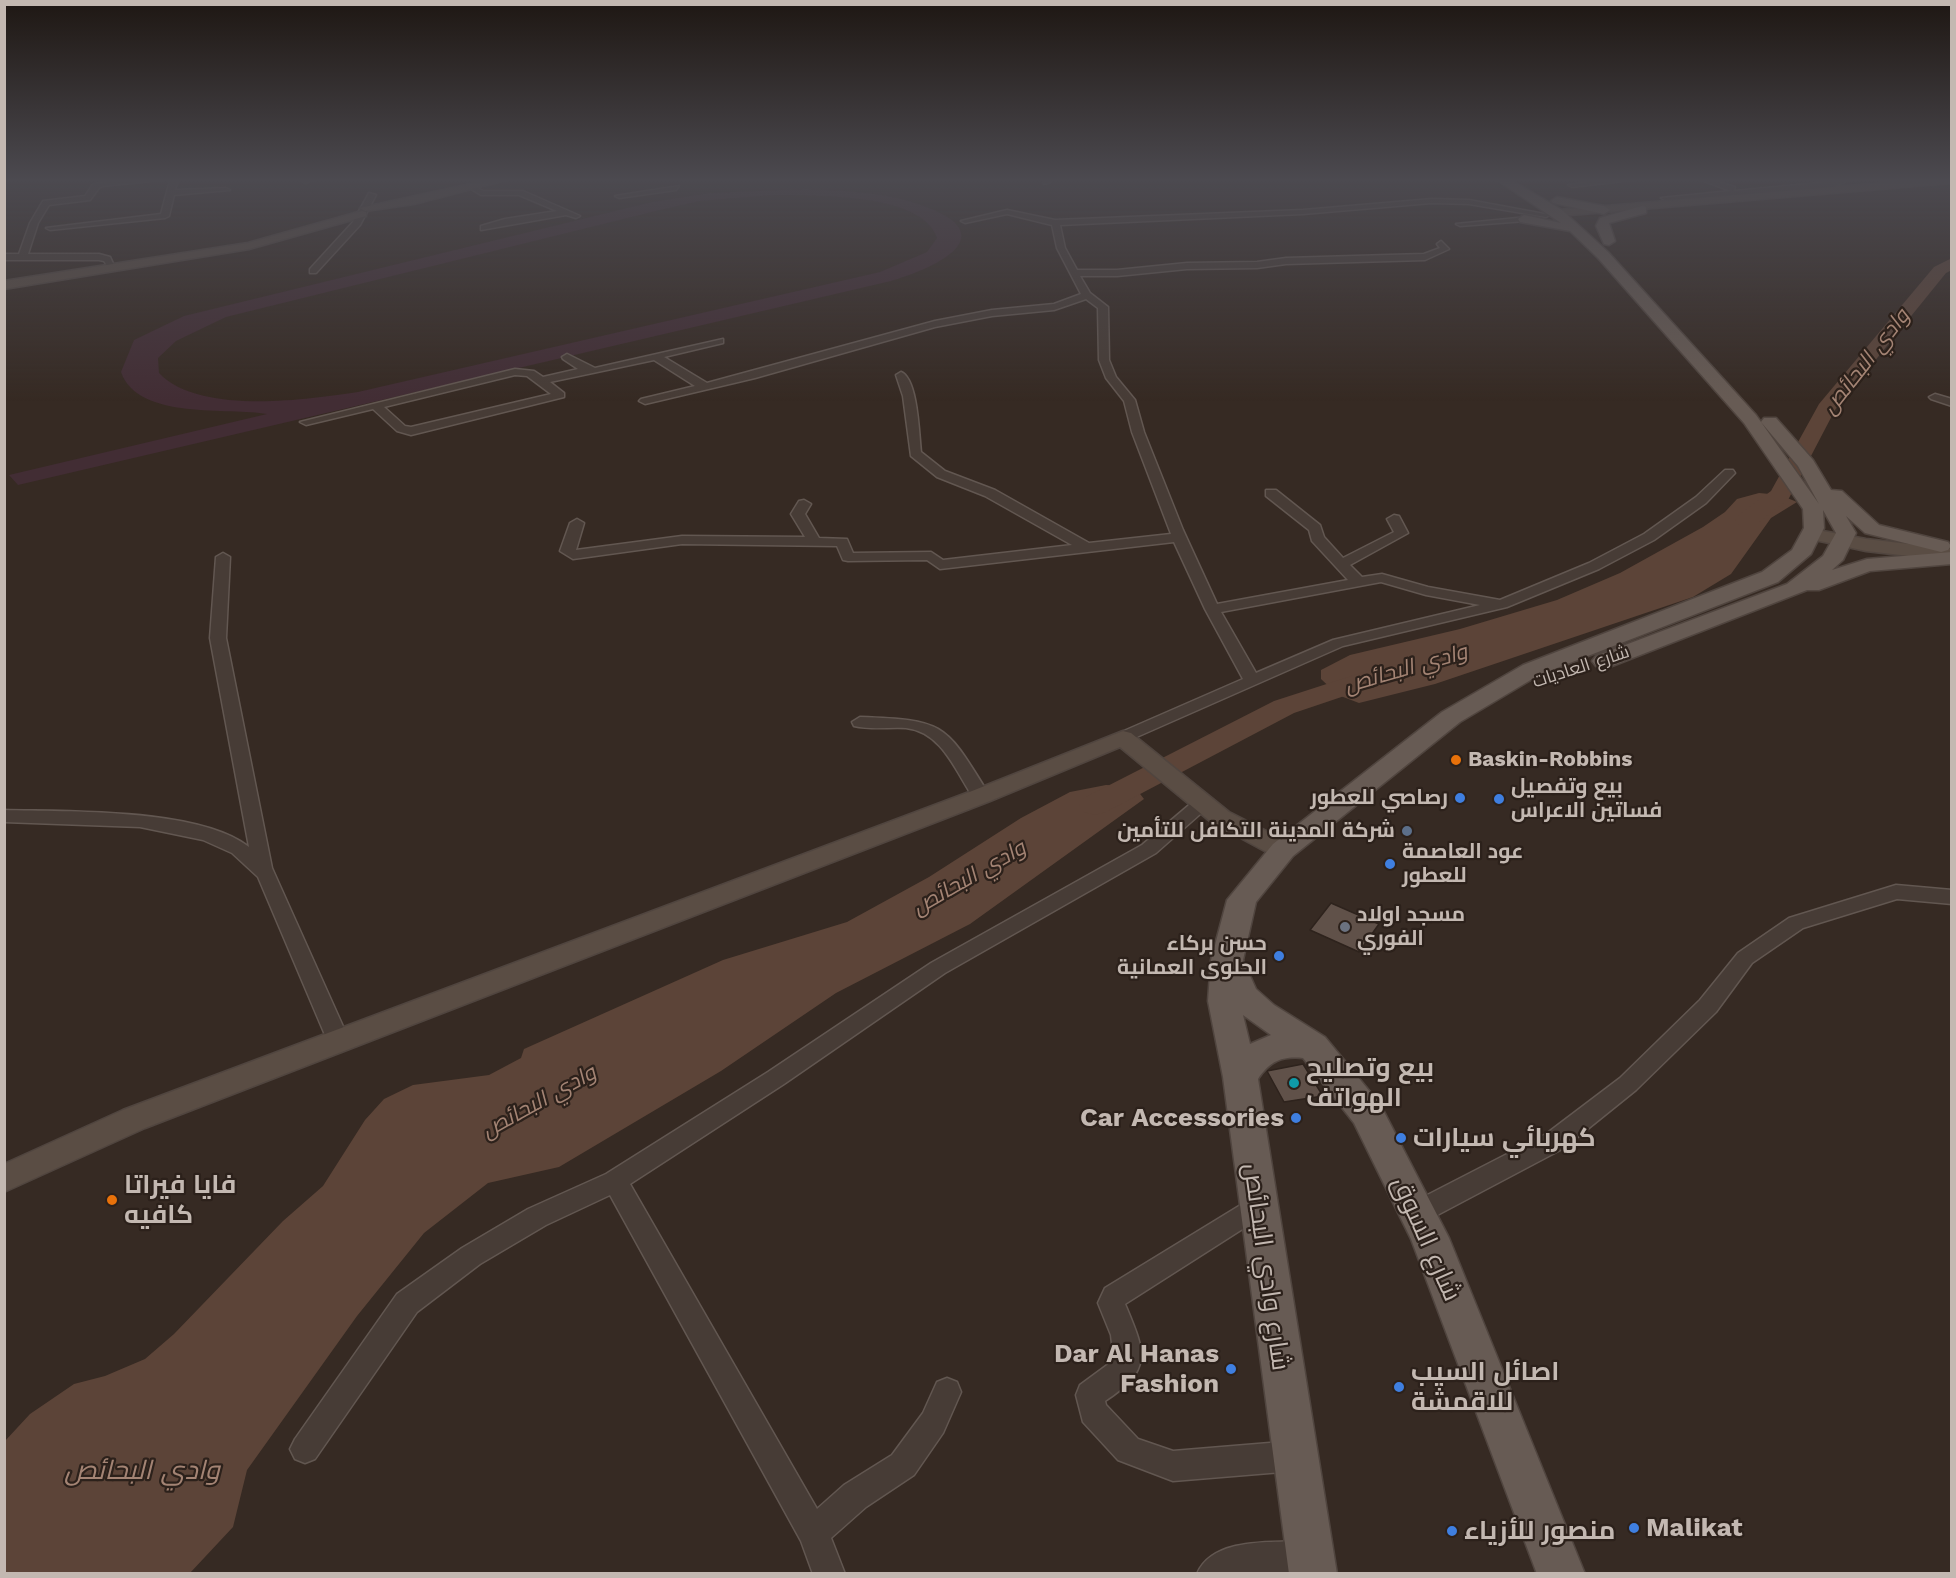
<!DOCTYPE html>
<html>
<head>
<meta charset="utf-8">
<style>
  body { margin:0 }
  #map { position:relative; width:1956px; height:1578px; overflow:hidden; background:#362a23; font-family:"Work Sans",sans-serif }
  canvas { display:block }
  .frame { position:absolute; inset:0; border:6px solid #c3b8b1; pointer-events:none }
</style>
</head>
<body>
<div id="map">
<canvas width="1956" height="1578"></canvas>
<div class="frame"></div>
</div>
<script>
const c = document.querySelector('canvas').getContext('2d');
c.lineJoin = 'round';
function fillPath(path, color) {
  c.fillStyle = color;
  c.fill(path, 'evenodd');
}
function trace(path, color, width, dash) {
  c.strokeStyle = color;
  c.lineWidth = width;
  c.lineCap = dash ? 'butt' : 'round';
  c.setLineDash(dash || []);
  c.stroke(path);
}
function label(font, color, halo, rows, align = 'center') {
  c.font = font + ' "Work Sans",Cairo,sans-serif';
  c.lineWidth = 4.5;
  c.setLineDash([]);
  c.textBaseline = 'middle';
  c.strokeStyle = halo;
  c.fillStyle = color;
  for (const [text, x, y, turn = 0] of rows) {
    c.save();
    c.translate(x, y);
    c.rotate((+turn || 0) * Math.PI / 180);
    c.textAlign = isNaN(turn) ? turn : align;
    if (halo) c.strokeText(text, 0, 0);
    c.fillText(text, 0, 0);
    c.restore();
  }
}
fillPath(new Path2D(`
  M 806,189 C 847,191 891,192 929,208 C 1005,238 929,270 891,281 L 18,485 L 9,475 L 267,414 C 230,407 138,421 121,372 L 134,340 L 184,316 L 652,202 L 710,193 ZM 774,195 C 813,196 922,192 937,238 L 927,252 L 880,272 L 358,392 C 305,400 199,415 159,373 L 158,358 L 176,341 L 226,317 L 660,210 L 700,201 Z`), '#422d34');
fillPath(new Path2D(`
  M 1759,493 L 1780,495 L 1797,502 L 1771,518 L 1731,574 L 1693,597 L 1435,684 L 1359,703 L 1338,695 L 1321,679 L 1321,670 L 1350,655 L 1460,629 L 1557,600 L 1620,573 L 1703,527 L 1725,512 L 1737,499 Z
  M 1106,785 L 1134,786 L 1144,799 L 970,924 L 836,993 L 721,1071 L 559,1167 L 488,1183 L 424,1233 L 357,1316 L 247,1470 L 233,1527 L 190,1573 L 5,1573 L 5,1441 L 30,1414 L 74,1384 L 105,1376 L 145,1359 L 174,1334 L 283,1221 L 323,1186 L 365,1120 L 384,1099 L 413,1085 L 489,1075 L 521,1058 L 524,1049 L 723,960 L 847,922 L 929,877 L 1021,818 L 1070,792 Z`), '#5c4438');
fillPath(new Path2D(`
  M 1952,258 L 1952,270 L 1946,273 L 1835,410 L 1788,500 L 1755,525 L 1739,525 L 1735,520 L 1739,515 L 1771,491 L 1819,404 L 1934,267 Z
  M 1373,669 L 1383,671 L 1387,677 L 1383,683 L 1294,713 L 1106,812 L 1095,815 L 1084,812 L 1079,805 L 1084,798 L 1274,701 Z`), '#5c4438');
const building = new Path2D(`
  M 1331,903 L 1379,924 L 1359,952 L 1310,930 Z
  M 1303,1064 L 1323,1096 L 1284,1102 L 1267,1071 Z`);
fillPath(building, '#605149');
trace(building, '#2e231d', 1.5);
const street = new Path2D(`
  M 129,180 L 162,180 L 103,186 L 99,188 L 90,200 L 49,205 L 38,223 L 28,254 L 99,254 L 110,257 L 116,270 L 110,270 L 104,261 L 99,260 L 4,260 L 4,254 L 19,254 L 30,223 L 43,201 L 85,196 L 93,184 Z
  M 170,180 L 178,180 L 175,190 L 226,188 L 230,190 L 174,195 L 169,216 L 165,218 L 50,230 L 46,228 L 161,214 Z
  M 313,180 L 305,183 L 301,181 L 302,180 Z
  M 1043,180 L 1051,180 L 1051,182 L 1044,184 Z
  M 1605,180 L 1633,180 L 1572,187 L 1568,185 Z
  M 1701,180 L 1712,180 L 1735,187 L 1734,191 L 1849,180 L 1831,188 L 1665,200 L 1661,198 L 1731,191 Z
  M 472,185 L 483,191 L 523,191 L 580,216 L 576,218 L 566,215 L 481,230 L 481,226 L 505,219 L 557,211 L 519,195 L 481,195 L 468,187 Z
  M 679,186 L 676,190 L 619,198 L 615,196 Z
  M 369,193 L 376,195 L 360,225 L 316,273 L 310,273 L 310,269 L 353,222 Z
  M 1432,199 L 1469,200 L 1550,215 L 1546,217 L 1469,204 L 1432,203 L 1303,214 L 1060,225 L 1065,248 L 1077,270 L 1117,270 L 1187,263 L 1257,262 L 1286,258 L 1424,254 L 1440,248 L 1437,244 L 1441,241 L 1449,249 L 1425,260 L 1286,264 L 1257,268 L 1187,269 L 1117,276 L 1080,276 L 1090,293 L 1108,307 L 1109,360 L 1116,377 L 1135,400 L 1144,432 L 1183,530 L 1217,604 L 1348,580 L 1312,541 L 1309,530 L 1266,496 L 1266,490 L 1276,490 L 1320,525 L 1324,537 L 1343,558 L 1394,532 L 1387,519 L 1394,515 L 1399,516 L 1408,533 L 1350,565 L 1362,577 L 1382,574 L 1428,587 L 1500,600 L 1589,563 L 1644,534 L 1696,497 L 1725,470 L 1733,470 L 1735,473 L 1706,503 L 1654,540 L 1599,569 L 1507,607 L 1343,646 L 1123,743 L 1117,742 L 1114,738 L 1117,734 L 1243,679 L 1205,609 L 1174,542 L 940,569 L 927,560 L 848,561 L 843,560 L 837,546 L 682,544 L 573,559 L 560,551 L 570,523 L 577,519 L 584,523 L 576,550 L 682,536 L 805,537 L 791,514 L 799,501 L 804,500 L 811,504 L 805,514 L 819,538 L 847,539 L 853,553 L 931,552 L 943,560 L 1072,545 L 985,496 L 937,477 L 911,456 L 903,396 L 896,375 L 901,372 C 918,379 919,435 921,452 L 945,471 L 995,490 L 1089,543 L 1171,534 L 1132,432 L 1124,401 L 1106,378 L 1099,360 L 1098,308 L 1086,299 L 1054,310 L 992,316 L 935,327 L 755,378 L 645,404 L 639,401 L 641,399 L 695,386 L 654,360 L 550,382 L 564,393 L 564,397 L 411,435 L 397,431 L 373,409 L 306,425 L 300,422 L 515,369 L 534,371 L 543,377 L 578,369 L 563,359 L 562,357 L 567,354 L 595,368 L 723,339 L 723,343 L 664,357 L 707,383 L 935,321 L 992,310 L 1054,304 L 1081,294 L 1057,248 L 1052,225 L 1007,214 L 965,223 L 961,221 L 1007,210 L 1055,220 L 1303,210 ZM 515,375 L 527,376 L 551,394 L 411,427 L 405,426 L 384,407 ZM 1381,582 L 1426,595 L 1480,605 L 1333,640 L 1256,673 L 1221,612 Z
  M 1528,217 L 1525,221 L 1460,226 L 1456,224 Z
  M 1935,394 L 1952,399 L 1952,406 L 1931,399 L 1929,397 Z
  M 223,553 L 230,557 L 226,638 L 272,868 L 350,1042 L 347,1048 L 339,1050 L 331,1048 L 328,1042 L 258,877 L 232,853 L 203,840 L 140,827 L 4,822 L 4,810 C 68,812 199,808 249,847 L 210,638 L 216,557 Z
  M 860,717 C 947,720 945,724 990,796 L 987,800 L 975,800 C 956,773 943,732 906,728 C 889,727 871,730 854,726 L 852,722 Z
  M 1201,798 L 1210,804 L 1207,808 L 1156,853 L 945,973 L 784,1084 L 630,1184 L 817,1509 L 844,1485 L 892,1455 L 923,1413 L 937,1382 L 947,1378 L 957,1382 L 961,1392 L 943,1433 L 914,1475 L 866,1507 L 831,1538 L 845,1574 L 813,1574 L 801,1541 L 610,1195 L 546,1225 L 480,1264 L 417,1312 L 315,1459 L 305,1463 L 295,1459 L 290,1449 L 295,1439 L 397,1294 L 462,1248 L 528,1209 L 606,1174 L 768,1072 L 931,963 L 1142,845 L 1195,800 Z
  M 1896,885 L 1952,890 L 1952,904 L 1897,899 L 1803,928 L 1752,963 L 1716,1012 L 1636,1090 L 1564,1148 L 1426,1221 L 1417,1224 L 1408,1221 L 1404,1213 L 1408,1205 L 1546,1134 L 1620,1078 L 1700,1000 L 1738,953 L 1789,918 Z
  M 1257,1195 L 1266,1198 L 1270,1206 L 1266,1214 L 1125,1304 C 1145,1352 1154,1369 1105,1401 L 1106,1405 L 1138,1439 L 1173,1451 L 1294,1441 L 1304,1446 L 1309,1456 L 1304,1466 L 1294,1471 L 1173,1481 L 1118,1460 L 1083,1422 L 1076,1395 L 1080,1385 L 1114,1360 L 1111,1335 L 1098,1303 L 1105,1288 Z
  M 1309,1541 L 1320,1546 L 1325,1557 L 1320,1568 L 1309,1573 L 1197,1574 C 1213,1536 1275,1543 1309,1541 Z`);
const secondary = new Path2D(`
  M 489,180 L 506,180 L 414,204 L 365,211 L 360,208 Z
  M 1918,180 L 1952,180 L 1952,183 L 1558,216 L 1553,213 L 1558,210 Z
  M 362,211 L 366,212 L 366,216 L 249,249 L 4,289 L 4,281 L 248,243 Z
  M 1812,529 L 1866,539 L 1952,549 L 1952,561 L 1866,551 L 1806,538 L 1803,534 L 1806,530 Z
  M 1123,731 L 1131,733 L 1229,812 L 1292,844 L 1296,850 L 1292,856 L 1283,858 L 1274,856 L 1211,822 L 1120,747 L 990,801 L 145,1128 L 4,1192 L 4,1164 L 123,1110 L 972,791 Z`);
const primary = new Path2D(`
  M 1497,180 L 1511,180 L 1562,210 L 1608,252 L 1756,415 L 1819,504 L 1798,466 L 1761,422 L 1764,418 L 1776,418 L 1813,460 L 1831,490 L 1842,491 L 1879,525 L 1948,542 L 1951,546 L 1948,550 L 1941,552 L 1865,533 L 1846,516 L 1856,533 L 1843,560 L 1832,570 L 1867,559 L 1952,552 L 1952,564 L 1870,571 L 1819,590 L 1807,590 L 1612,666 L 1596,666 L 1592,661 L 1596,656 L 1787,584 L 1823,556 L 1836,533 L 1823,510 L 1824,528 L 1811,554 L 1778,582 L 1539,675 L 1460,722 L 1293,856 L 1256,902 L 1243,960 L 1256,989 L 1274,1005 L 1325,1037 L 1380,1104 L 1449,1238 L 1585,1574 L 1537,1574 L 1411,1239 L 1354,1123 L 1303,1058 C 1282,1056 1270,1061 1258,1079 L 1337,1574 L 1289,1574 L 1223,1077 L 1208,1001 L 1211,960 L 1227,900 L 1273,844 L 1442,712 L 1523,665 L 1762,572 L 1792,550 L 1804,528 L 1803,509 L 1744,423 L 1598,258 L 1570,231 L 1520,222 L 1518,219 L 1524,215 L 1561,223 ZM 1243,1015 L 1271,1035 L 1250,1044 Z
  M 1557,197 L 1604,206 L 1610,210 L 1604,214 L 1553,203 L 1551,201 Z
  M 1642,206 L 1646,207 L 1646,213 L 1609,223 L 1615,241 L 1609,245 L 1604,244 L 1596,226 L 1600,218 Z`);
trace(street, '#625751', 3);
trace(secondary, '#50453f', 3);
trace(primary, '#50453f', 3);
fillPath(street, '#473c36');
fillPath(secondary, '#5a4d44');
fillPath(primary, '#675b54');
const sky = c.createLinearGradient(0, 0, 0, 401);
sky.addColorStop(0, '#1e1713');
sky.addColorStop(0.45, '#4c4a50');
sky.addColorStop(1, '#4c4a5000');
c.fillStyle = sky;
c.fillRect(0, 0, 1956, 401);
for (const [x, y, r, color] of [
  [1456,760,6,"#e8710a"],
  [1460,798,6,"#3f7fe0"],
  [1499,799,6,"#3f7fe0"],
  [1407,831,6,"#5c6f8a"],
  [1390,864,6,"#3f7fe0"],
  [1345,927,6,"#6b7280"],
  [1279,956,6,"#3f7fe0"],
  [1294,1083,6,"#0f9aa8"],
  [1296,1118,6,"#3f7fe0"],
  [1401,1138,6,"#3f7fe0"],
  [112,1200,6,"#e8710a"],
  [1231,1369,6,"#3f7fe0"],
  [1399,1387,6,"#3f7fe0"],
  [1634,1528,6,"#3f7fe0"],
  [1452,1531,6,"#3f7fe0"]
]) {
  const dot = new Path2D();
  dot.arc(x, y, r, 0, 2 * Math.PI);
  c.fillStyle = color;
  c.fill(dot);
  trace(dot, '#2c211b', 2);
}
label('18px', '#c3b8b1', '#2c211b', [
  ["شارع العاديات",1581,667,-18]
]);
label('bold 21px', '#c3b8b1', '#2c211b', [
  ["Baskin-Robbins",1468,760],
  ["بيع وتفصيل",1511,787],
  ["فساتين الاعراس",1511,811],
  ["رصاصي للعطور",1448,798,"right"],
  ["شركة المدينة التكافل للتأمين",1395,831,"right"],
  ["عود العاصمة",1402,852],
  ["للعطور",1402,876],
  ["مسجد اولاد",1357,915],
  ["الفوري",1357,939],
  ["حسن بركاء",1267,944,"right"],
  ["الحلوى العمانية",1267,968,"right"]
], 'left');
label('italic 22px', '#a48474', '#2c211b', [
  ["وادي البحائص",1866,362,-52],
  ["وادي البحائص",1406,669,-16],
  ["وادي البحائص",969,878,-30],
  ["وادي البحائص",539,1102,-29]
]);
label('bold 26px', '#c3b8b1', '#2c211b', [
  ["بيع وتصليح",1306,1068],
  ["الهواتف",1306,1098],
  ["Car Accessories",1284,1118,"right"],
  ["كهربائي سيارات",1413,1138],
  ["فايا فيراتا",124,1185],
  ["كافيه",124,1215],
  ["Dar Al Hanas",1219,1354,"right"],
  ["Fashion",1219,1384,"right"],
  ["اصائل السيب",1411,1372],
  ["للاقمشة",1411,1402],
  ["Malikat",1646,1528],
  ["منصور للأزياء",1464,1531]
], 'left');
label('26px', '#c3b8b1', '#2c211b', [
  ["شارع السوق",1426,1239,66],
  ["شارع وادي البحائص",1266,1267,82]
]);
label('italic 27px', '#a48474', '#2c211b', [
  ["وادي البحائص",142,1471]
]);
</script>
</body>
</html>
